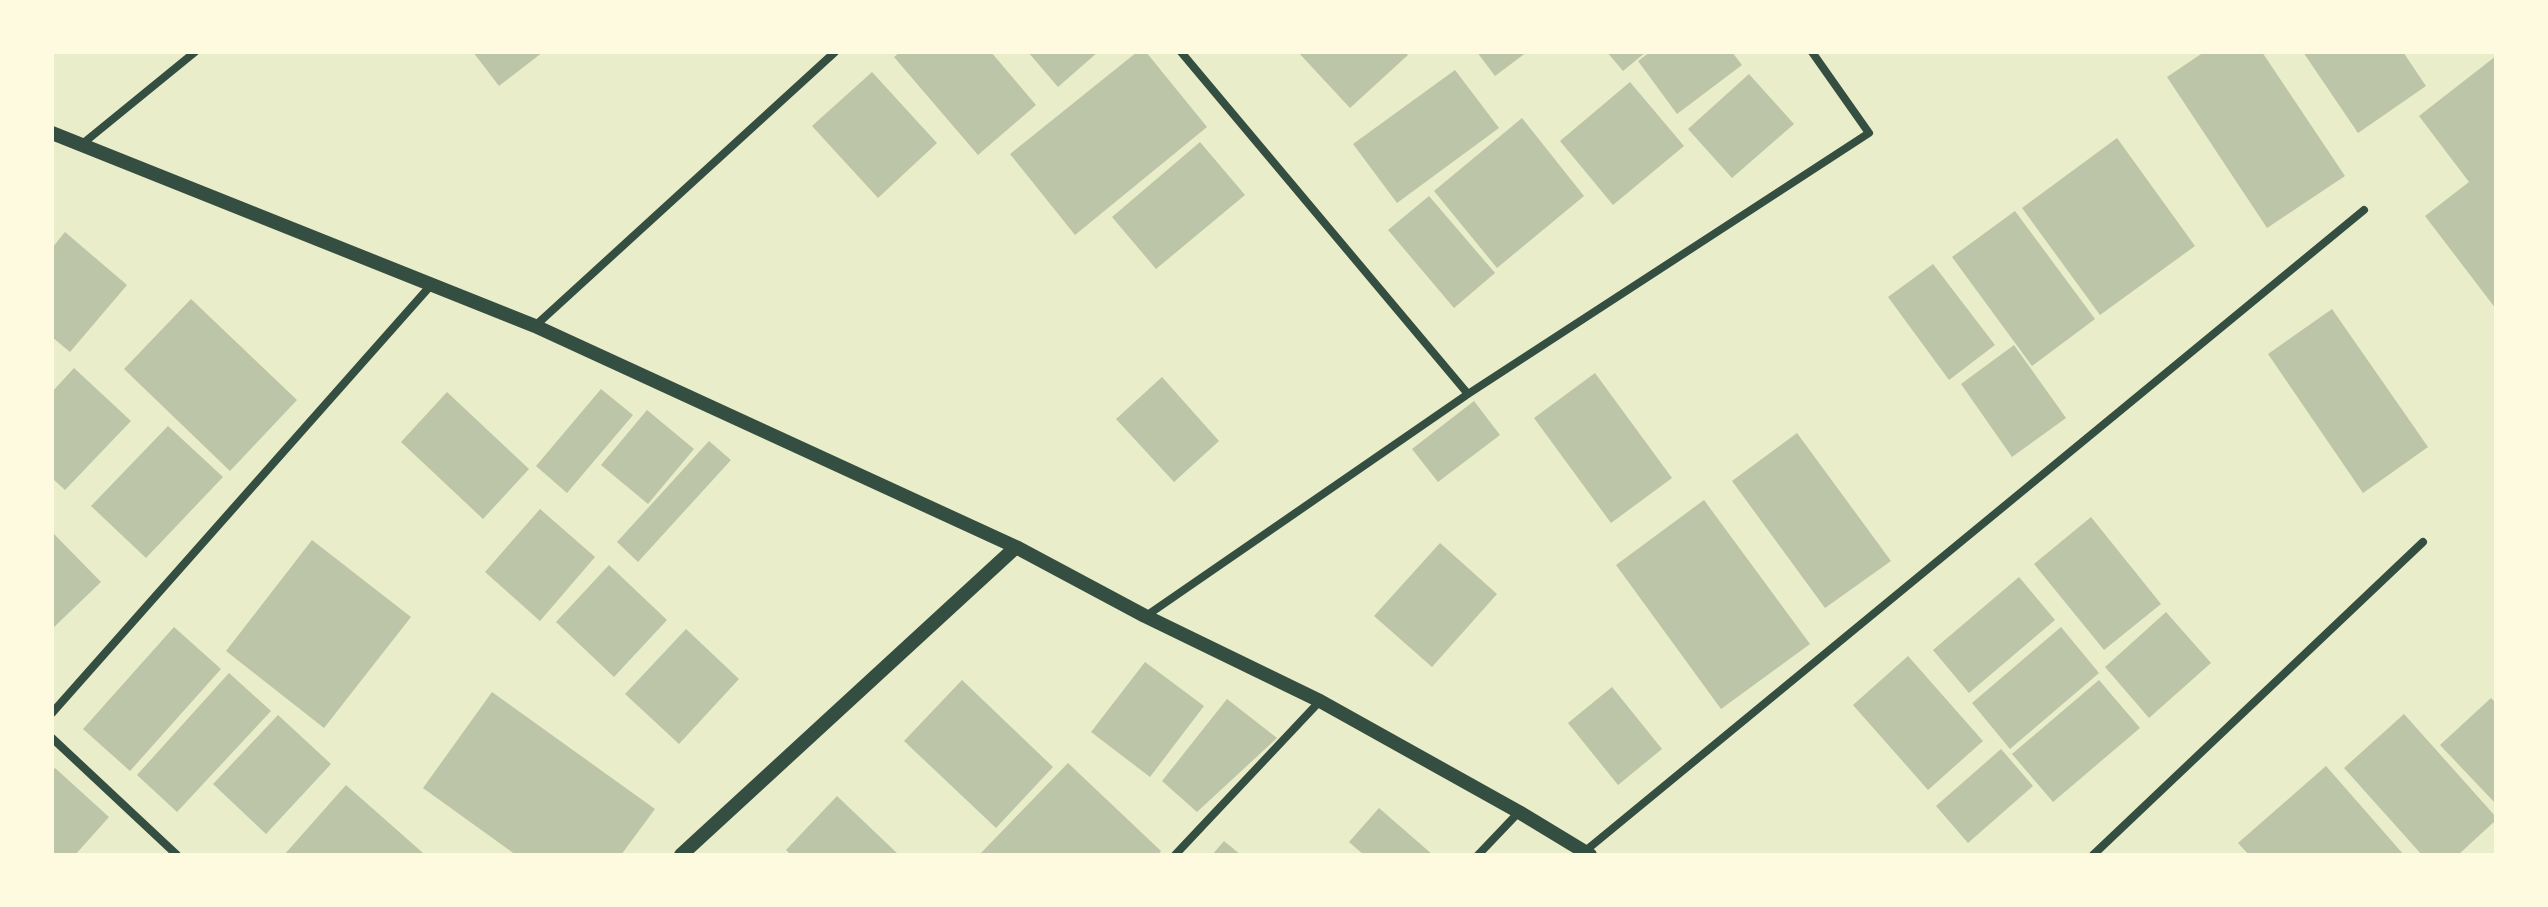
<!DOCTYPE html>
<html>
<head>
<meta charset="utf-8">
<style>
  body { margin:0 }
  #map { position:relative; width:2548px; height:907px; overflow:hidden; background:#e9edc9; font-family:"Fira Sans Condensed",sans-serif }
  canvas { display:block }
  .frame { position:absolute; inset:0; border:54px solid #fefae0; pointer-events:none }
</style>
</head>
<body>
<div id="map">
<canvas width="2548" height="907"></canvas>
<div class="frame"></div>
</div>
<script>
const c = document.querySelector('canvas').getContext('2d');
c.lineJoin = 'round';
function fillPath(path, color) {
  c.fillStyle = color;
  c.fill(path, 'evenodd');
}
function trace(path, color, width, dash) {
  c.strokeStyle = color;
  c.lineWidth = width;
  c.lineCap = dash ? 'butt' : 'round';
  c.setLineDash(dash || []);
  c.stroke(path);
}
fillPath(new Path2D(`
  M 473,52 L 543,52 L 499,86 Z
  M 900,52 L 991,52 L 1036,105 L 978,155 L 894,57 Z
  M 1028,52 L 1098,52 L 1058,87 Z
  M 1137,52 L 1146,52 L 1207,127 L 1075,235 L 1010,154 Z
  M 1298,52 L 1405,52 L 1408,55 L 1350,108 Z
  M 1477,52 L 1527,52 L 1495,76 Z
  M 1607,52 L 1646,52 L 1623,71 Z
  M 1650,52 L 1732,52 L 1742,65 L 1677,114 L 1638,61 Z
  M 2204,52 L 2262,52 L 2345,176 L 2267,228 L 2167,77 Z
  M 2303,52 L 2403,52 L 2426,86 L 2358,133 Z
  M 2496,56 L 2496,309 L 2425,216 L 2469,182 L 2419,116 Z
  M 1455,70 L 1499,128 L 1397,203 L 1353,144 Z
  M 872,72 L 937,143 L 878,198 L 812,126 Z
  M 1749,74 L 1794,124 L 1732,178 L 1688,129 Z
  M 1630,82 L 1684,146 L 1613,205 L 1560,141 Z
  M 1522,118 L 1584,196 L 1497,268 L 1434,191 Z
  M 2117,138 L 2195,246 L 2100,315 L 2022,208 Z
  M 1200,142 L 1245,195 L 1156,269 L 1112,217 Z
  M 1429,196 L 1495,273 L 1454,308 L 1388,230 Z
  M 2015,211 L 2095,319 L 2032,366 L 1952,257 Z
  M 65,232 L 127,285 L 70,352 L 52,337 L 52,248 Z
  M 1933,264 L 1995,345 L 1949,380 L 1888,297 Z
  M 191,299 L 297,400 L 230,471 L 124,369 Z
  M 2332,309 L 2428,447 L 2363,493 L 2268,354 Z
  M 2014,345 L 2066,418 L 2012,457 L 1961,384 Z
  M 74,368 L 131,421 L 65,490 L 52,478 L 52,392 Z
  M 1595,373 L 1672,478 L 1611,523 L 1534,418 Z
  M 1162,377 L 1219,441 L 1174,482 L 1116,419 Z
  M 601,389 L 633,415 L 567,493 L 536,466 Z
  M 447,392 L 529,469 L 483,519 L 401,442 Z
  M 1474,401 L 1500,435 L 1438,482 L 1412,449 Z
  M 647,410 L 694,449 L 648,504 L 601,465 Z
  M 168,426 L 223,477 L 146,558 L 91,506 Z
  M 1797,433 L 1891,561 L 1825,608 L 1732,481 Z
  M 709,441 L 731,460 L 638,562 L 617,542 Z
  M 1704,500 L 1810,644 L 1721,709 L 1616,565 Z
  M 540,509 L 595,557 L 540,621 L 485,572 Z
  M 2091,517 L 2161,604 L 2104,650 L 2034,564 Z
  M 52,532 L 101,582 L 52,629 Z
  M 312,540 L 411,617 L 324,728 L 226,651 Z
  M 1440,543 L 1497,594 L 1432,667 L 1374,616 Z
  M 609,565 L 667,620 L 614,677 L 556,622 Z
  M 2019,577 L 2055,620 L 1969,693 L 1933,650 Z
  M 2166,612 L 2211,663 L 2149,718 L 2105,667 Z
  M 174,627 L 221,669 L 130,771 L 83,729 Z
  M 2061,627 L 2099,673 L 2010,749 L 1972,703 Z
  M 686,629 L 739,679 L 679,744 L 625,694 Z
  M 1908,656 L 1983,741 L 1928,790 L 1853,705 Z
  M 1145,662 L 1204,706 L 1150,777 L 1091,732 Z
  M 229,673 L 271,711 L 177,812 L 137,775 Z
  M 962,680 L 1053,767 L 996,828 L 904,741 Z
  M 2099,680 L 2140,728 L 2053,802 L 2012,754 Z
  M 1612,687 L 1662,749 L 1618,785 L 1568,723 Z
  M 492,692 L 655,809 L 621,855 L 516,855 L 423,788 Z
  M 2491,698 L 2496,703 L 2496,804 L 2440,745 Z
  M 1227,699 L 1277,738 L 1197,812 L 1162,781 Z
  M 2404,714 L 2496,817 L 2496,820 L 2458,855 L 2422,855 L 2344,768 Z
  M 278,715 L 331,764 L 266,834 L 213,784 Z
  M 2001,749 L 2033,786 L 1968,843 L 1936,806 Z
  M 1068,763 L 1161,851 L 1158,855 L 979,855 Z
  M 2326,766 L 2404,855 L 2249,855 L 2238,843 Z
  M 55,768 L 109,817 L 75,855 L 52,855 L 52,771 Z
  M 346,785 L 423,853 L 421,855 L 284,855 Z
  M 837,796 L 899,855 L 791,855 L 786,850 Z
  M 1379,808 L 1433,855 L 1364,855 L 1349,842 Z
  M 1224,841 L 1241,855 L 1212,855 Z`), '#bcc5a7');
trace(new Path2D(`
  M 1181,52 L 1468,394
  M 81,145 L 195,52
  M 535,326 L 835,52
  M 1146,616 L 1468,394 L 1869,133 L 1812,52
  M 52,713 L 432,284
  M 52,738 L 177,855
  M 1584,852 L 2364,210
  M 1175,855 L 1320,701
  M 1478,855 L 1519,812
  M 2093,855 L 2423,542`), '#344e41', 8);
trace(new Path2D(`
  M 52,133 L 535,326 L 1016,547 L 1145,616 L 1320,701 L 1519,812 L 1590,855
  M 681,855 L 1016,547`), '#344e41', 14);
</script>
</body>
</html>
